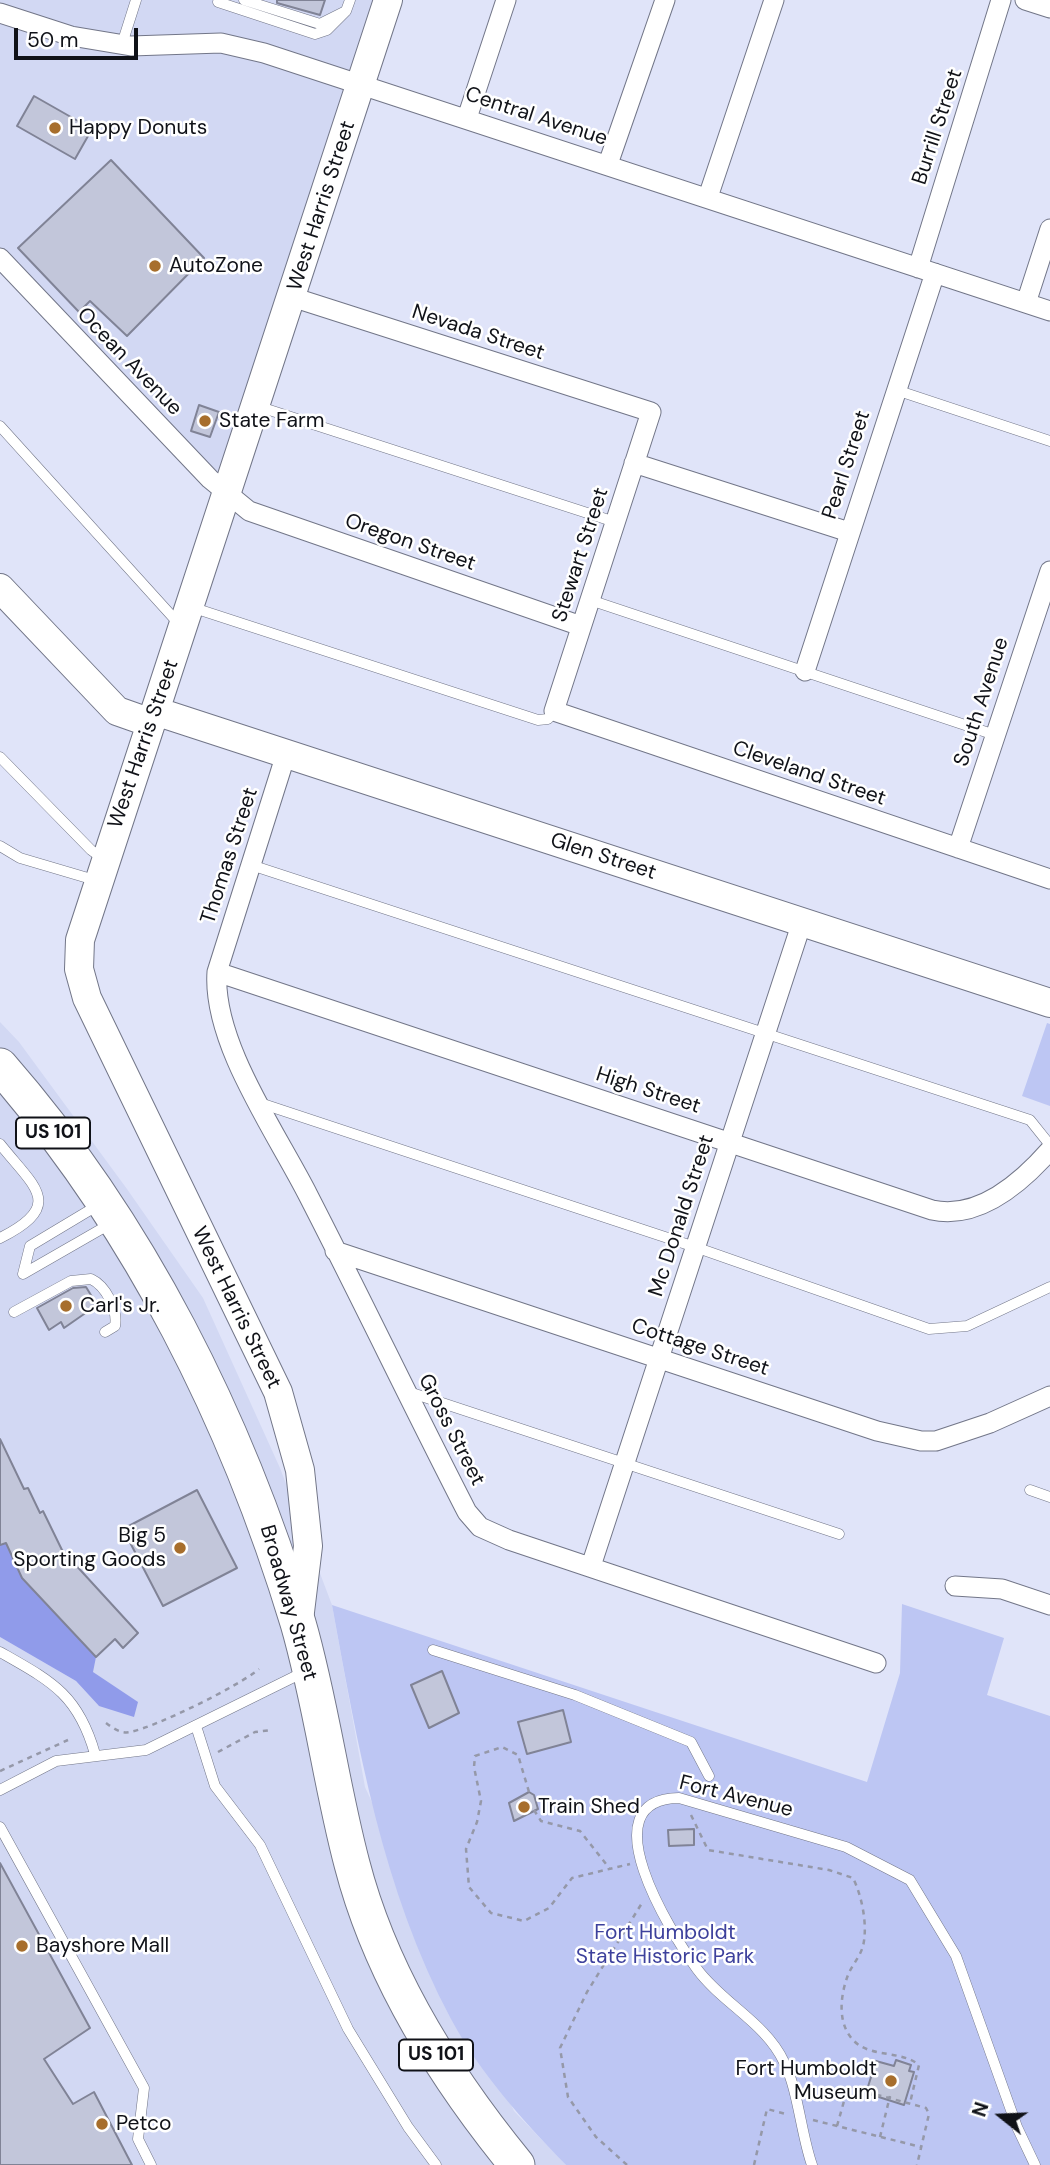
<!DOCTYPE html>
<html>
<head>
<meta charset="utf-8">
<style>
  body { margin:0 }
  #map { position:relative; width:1050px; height:2165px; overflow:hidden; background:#e0e4f9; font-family:"DM Sans",sans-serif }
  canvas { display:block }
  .north { position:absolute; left:966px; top:2081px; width:70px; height:70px; -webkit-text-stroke:5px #fff; paint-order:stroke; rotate:288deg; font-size:19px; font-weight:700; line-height:28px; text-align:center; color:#101218 }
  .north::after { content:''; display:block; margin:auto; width:24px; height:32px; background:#101218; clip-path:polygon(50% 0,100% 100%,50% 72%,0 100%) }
  .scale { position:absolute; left:14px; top:28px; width:124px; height:32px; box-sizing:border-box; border:4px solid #101218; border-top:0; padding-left:9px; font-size:21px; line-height:24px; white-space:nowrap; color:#101218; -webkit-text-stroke:5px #fff; paint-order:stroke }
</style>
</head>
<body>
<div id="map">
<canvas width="1050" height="2165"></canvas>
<div class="north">N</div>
<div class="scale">50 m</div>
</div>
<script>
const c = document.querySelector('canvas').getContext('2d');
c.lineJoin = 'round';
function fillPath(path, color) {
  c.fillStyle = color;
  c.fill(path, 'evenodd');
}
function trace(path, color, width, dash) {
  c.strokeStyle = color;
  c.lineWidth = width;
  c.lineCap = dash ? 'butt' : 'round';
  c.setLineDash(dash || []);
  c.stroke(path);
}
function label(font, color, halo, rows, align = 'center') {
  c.font = font + ' "DM Sans",sans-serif';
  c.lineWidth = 5;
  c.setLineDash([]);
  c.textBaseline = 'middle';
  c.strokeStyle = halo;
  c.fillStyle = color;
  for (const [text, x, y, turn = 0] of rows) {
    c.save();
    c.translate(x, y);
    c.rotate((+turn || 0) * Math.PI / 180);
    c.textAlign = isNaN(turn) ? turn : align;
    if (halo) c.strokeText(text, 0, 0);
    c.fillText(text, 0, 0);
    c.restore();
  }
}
fillPath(new Path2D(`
  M 0,0 L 388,0 L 228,494 L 0,258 Z
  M 0,1022 L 19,1042 L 127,1189 L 203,1298 L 280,1468 L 332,1605 L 365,1787 L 514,2111 L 566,2165 L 0,2165 L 0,1637 L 76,1681 L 99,1706 L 93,1672 L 22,1578 L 6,1543 L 0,1545 Z`), '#d2d8f3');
fillPath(new Path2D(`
  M 1047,1023 L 1050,1024 L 1050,1106 L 1022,1096 Z
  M 902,1604 L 1004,1638 L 987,1695 L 1050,1716 L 1050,2165 L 566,2165 C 523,2121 480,2073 451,2019 C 382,1889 358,1747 332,1605 L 867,1782 L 900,1673 Z`), '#bdc6f3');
fillPath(new Path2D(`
  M 6,1543 L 22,1578 L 96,1657 L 93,1672 L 138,1702 L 134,1717 L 99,1706 L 76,1681 L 0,1637 L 0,1545 Z`), '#909bea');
const building = new Path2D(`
  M 277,0 L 325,0 L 320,15 L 277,3 Z
  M 34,96 L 92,129 L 75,159 L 17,126 Z
  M 111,160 L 204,258 L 127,336 L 90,301 L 79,312 L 18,248 Z
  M 199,405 L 219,412 L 210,437 L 191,431 Z
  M 86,1287 L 97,1305 L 64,1328 L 61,1322 L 49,1330 L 37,1308 L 73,1288 Z
  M 0,1439 L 24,1489 L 28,1488 L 40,1513 L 43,1511 L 62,1550 L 138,1633 L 123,1648 L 115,1639 L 96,1657 L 22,1578 L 6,1543 L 0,1545 Z
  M 197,1490 L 237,1568 L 163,1606 L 123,1529 Z
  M 442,1671 L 459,1713 L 429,1728 L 411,1685 Z
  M 563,1710 L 571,1742 L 527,1754 L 518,1722 Z
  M 529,1792 L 534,1795 L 538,1809 L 514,1821 L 509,1803 Z
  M 694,1829 L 694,1845 L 669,1846 L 668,1830 Z
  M 0,1863 L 90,2028 L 44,2059 L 73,2104 L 94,2092 L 132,2165 L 0,2165 Z
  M 896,2060 L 911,2065 L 909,2071 L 914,2072 L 904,2105 L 866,2093 L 876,2061 L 894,2066 Z`);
fillPath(building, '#c2c6da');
trace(building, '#808396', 2);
const lane = new Path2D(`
  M 244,0 L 320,24 L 346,11 L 350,0
  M 218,2 L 315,34 L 327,30 L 346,11
  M 122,44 L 136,0
  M 896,390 L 1050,441
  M 257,406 L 615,522
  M 0,426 L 180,625
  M 590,600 L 995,735
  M 191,607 L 538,720 L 548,719 L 554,711
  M 0,757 L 91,850 L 105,860
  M 0,846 L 20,858 L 98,881
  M 251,865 L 1030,1120 L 1050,1145
  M 260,1103 L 695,1247 L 929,1329 L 967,1326 L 1050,1287
  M 0,1144 C 34,1187 66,1205 0,1238
  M 23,1274 L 30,1246 L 100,1204
  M 23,1274 L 110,1224
  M 14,1312 L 71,1281 L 91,1279 C 106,1286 118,1310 115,1326 L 105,1332
  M 409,1392 L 839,1534
  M 1030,1490 L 1050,1497
  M 433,1650 L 575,1695 L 691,1742 L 709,1776
  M 0,1652 C 51,1681 78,1694 95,1754
  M 196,1726 L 215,1786 L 260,1845 L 348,2029 L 408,2127 L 436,2165
  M 0,1790 L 56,1761 L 146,1750 L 306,1671
  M 0,1827 L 144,2088 L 138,2139 L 151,2165
  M 812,2165 C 801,2134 798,2089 784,2062 C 766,2023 722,2003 697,1969 C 671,1933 587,1799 679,1798 L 846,1847 L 910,1880 L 956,1956 L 1017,2127 L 1035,2165`);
const street = new Path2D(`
  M 1025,0 L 1050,8
  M 0,13 L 71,36 L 131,46 L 221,43 L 264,53 L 1050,311
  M 467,118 L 506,0
  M 608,164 L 665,0
  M 708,197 L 774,0
  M 0,258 L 210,479 L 249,511 L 581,626
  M 918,268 L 1001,0
  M 292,297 L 651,412 L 554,711 L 1050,879
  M 1026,303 L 1050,229
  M 634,463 L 849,532
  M 805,671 L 935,273
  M 286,754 L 217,972 C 212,1042 276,1132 308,1195 C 362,1300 413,1407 467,1512 L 480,1527 L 509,1540 L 876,1663
  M 958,848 L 1050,571
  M 217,972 L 932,1210 C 978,1220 1021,1183 1050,1150
  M 335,1251 L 877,1431 L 921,1441 L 936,1441 L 990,1423 L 1050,1396
  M 591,1566 L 802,922
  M 955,1586 L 1002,1589 L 1050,1605`);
const secondary = new Path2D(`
  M 0,588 L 117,711 L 151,723
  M 155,711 L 1050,1003
  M 299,1620 L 308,1546 L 300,1470 L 278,1392 L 87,998 L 79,969 L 80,940 L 388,0`);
const highway = new Path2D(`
  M 0,1066 C 140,1226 237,1421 298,1623 C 321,1702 331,1785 352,1864 C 381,1976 445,2077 517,2165`);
trace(lane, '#727688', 11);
trace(street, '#727688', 21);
trace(secondary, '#727688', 30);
trace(highway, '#727688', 37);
trace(new Path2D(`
  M 106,1723 C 113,1728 121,1734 130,1732 C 156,1727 239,1686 259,1669
  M 218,1752 L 255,1732 L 271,1730
  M 0,1771 L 68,1740
  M 529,1792 L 518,1755 L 502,1747 L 475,1756 L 474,1767 L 481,1801 L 477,1822 L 466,1849 L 469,1887 L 491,1913 L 524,1921 L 549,1908 L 572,1878 L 630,1864
  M 534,1810 L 541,1821 L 580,1831 L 610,1869
  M 691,1815 L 708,1850 L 829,1870 L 853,1878 C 862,1896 868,1926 863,1946 C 860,1957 852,1965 848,1975 C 840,1996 837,2024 854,2041 C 871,2058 901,2050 919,2065 L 910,2103
  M 813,2120 L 921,2147
  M 837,2126 L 848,2087 L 926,2108 L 929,2114 L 917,2165
  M 880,2137 L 890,2096
  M 627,2165 L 596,2137 L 568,2097 L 560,2048 L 587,1992 L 642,1903
  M 754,2165 L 767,2109 L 786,2114`), '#9598a8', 2.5, [5, 5]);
trace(lane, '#fff', 10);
trace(street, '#fff', 19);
trace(secondary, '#fff', 28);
trace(highway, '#fff', 35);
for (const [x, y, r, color] of [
  [55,128,7,"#a76e2c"],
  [155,266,7,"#a76e2c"],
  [205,421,7,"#a76e2c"],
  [66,1306,7,"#a76e2c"],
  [180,1548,7,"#a76e2c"],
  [524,1807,7,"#a76e2c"],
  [22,1946,7,"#a76e2c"],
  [891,2081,7,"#a76e2c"],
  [102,2124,7,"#a76e2c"]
]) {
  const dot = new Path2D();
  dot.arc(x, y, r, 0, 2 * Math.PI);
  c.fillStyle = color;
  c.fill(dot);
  trace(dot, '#fff', 2.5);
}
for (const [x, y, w] of [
  [53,1133,74],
  [436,2055,74]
]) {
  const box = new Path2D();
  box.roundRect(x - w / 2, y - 15.5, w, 31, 5);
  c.fillStyle = '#fff';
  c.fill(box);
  trace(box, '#101218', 2);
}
label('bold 19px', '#101218', null, [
  ["US 101",53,1133],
  ["US 101",436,2055]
]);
label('21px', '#101218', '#fff', [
  ["Central Avenue",536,117,18],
  ["Burrill Street",938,127,-72],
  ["West Harris Street",322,206,-72],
  ["Nevada Street",478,333,18],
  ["Ocean Avenue",129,362,46],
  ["Pearl Street",847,465,-72],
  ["Oregon Street",410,543,19],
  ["Stewart Street",581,555,-72],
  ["South Avenue",982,702,-72],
  ["West Harris Street",144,744,-71],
  ["Cleveland Street",809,774,19],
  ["Thomas Street",230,856,-72],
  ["Glen Street",603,857,18],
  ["High Street",648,1091,18],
  ["Mc Donald Street",682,1216,-72],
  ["West Harris Street",236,1308,64],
  ["Cottage Street",700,1348,18],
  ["Gross Street",451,1430,63],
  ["Broadway Street",288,1603,74],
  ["Fort Avenue",736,1797,14]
]);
label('21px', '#101218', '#fff', [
  ["Happy Donuts",69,128],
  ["AutoZone",169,266],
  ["State Farm",219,421],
  ["Carl's Jr.",80,1306],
  ["Big 5",166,1536,"right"],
  ["Sporting Goods",166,1560,"right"],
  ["Train Shed",538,1807],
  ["Bayshore Mall",36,1946],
  ["Fort Humboldt",877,2069,"right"],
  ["Museum",877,2093,"right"],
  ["Petco",116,2124]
], 'left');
label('21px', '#3d419c', '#fff', [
  ["Fort Humboldt",665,1933],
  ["State Historic Park",665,1957]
]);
</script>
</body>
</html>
